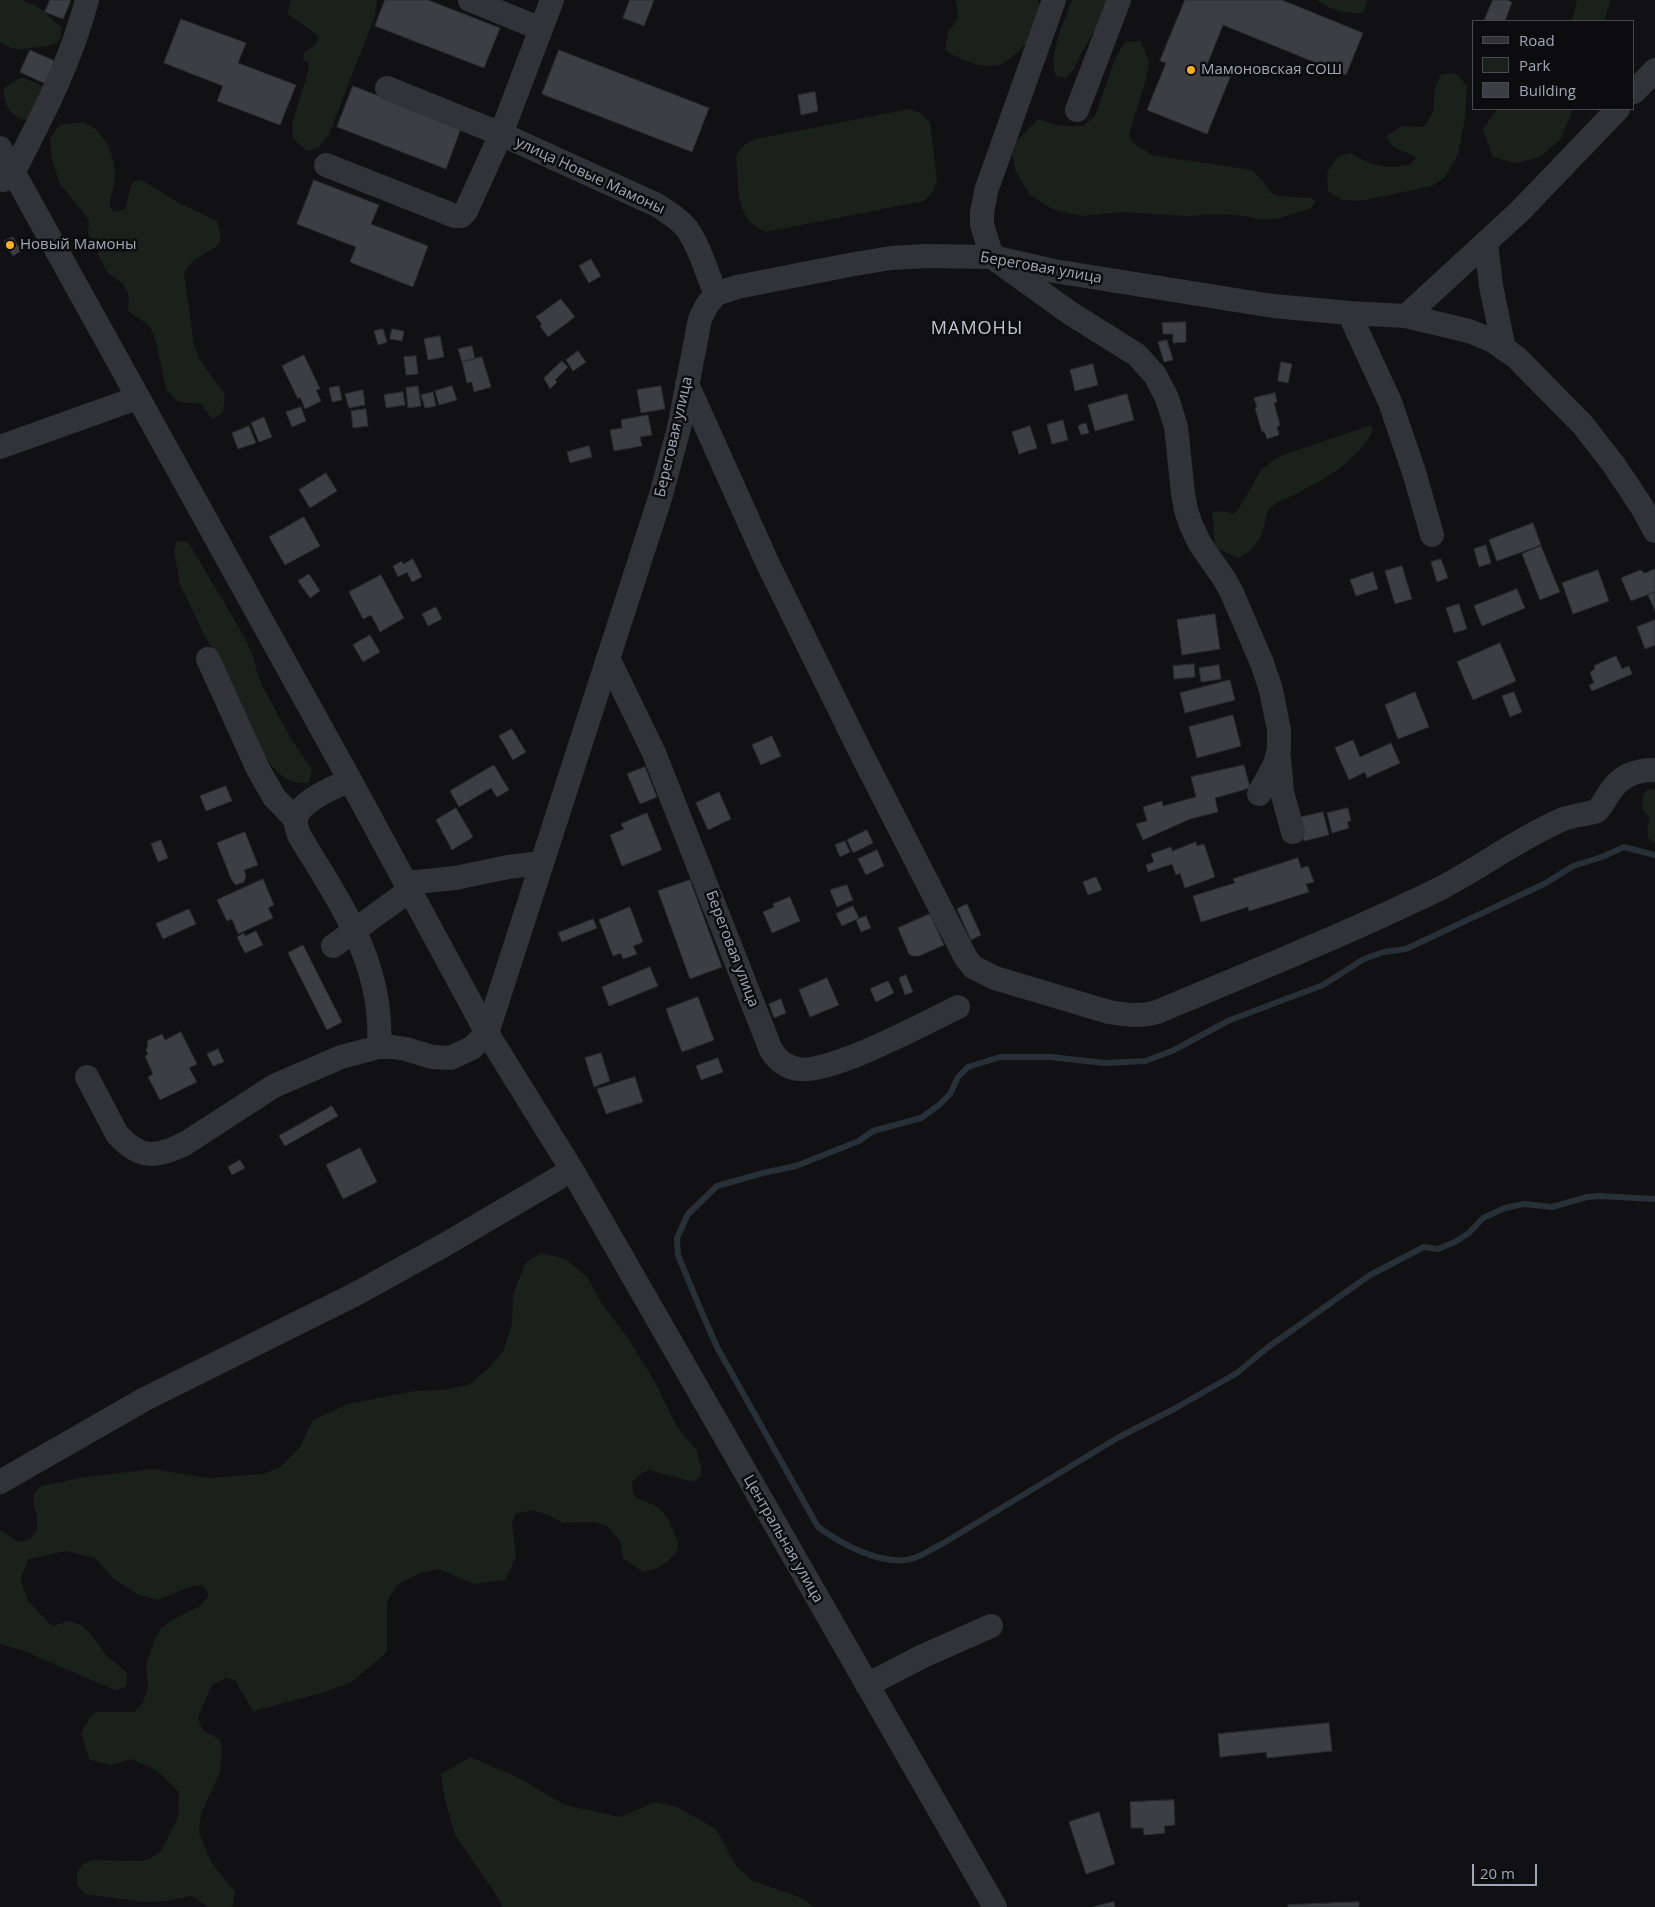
<!DOCTYPE html>
<html>
<head>
<meta charset="utf-8">
<style>
  body { margin:0 }
  #map { position:relative; width:1655px; height:1907px; overflow:hidden; background:#111113; font-family:"Open Sans",sans-serif }
  canvas { display:block }
  .legend { position:absolute; left:1472px; top:20px; width:162px; height:90px; box-sizing:border-box; background:#0c0c0e; border:1px solid #484a50; margin:0; padding:6px 9px; list-style:none; font-size:15px; color:#a1a7b4 }
  .legend li { display:flex; align-items:center; gap:10px; height:25px }
  .legend b { width:25px; border:1px solid #484a50 }
  .scale { position:absolute; left:1472px; top:1864px; width:65px; height:22px; box-sizing:border-box; border:2px solid #a1a7b4; border-top:0; padding-left:6px; font-size:15px; line-height:18px; white-space:nowrap; color:#a1a7b4; -webkit-text-stroke:4px #0c0c0e; paint-order:stroke }
</style>
</head>
<body>
<div id="map">
<canvas width="1655" height="1907"></canvas>
<ul class="legend">
<li><b style="height:6px;background:#323338"></b>Road</li>
<li><b style="height:14px;background:#19211a"></b>Park</li>
<li><b style="height:14px;background:#3d3e43"></b>Building</li>
</ul>
<div class="scale">20 m</div>
</div>
<script>
const c = document.querySelector('canvas').getContext('2d');
c.lineJoin = 'round';
function fillPath(path, color) {
  c.fillStyle = color;
  c.fill(path, 'evenodd');
}
function trace(path, color, width, dash) {
  c.strokeStyle = color;
  c.lineWidth = width;
  c.lineCap = dash ? 'butt' : 'round';
  c.setLineDash(dash || []);
  c.stroke(path);
}
function label(font, color, halo, rows, align = 'center') {
  c.font = font + ' "Open Sans",sans-serif';
  c.lineWidth = 5;
  c.setLineDash([]);
  c.textBaseline = 'middle';
  c.strokeStyle = halo;
  c.fillStyle = color;
  for (const [text, x, y, turn = 0] of rows) {
    c.save();
    c.translate(x, y);
    c.rotate((+turn || 0) * Math.PI / 180);
    c.textAlign = isNaN(turn) ? turn : align;
    if (halo) c.strokeText(text, 0, 0);
    c.fillText(text, 0, 0);
    c.restore();
  }
}
fillPath(new Path2D(`
  M 0,0 L 21,0 L 37,6 L 61,27 L 61,37 L 58,43 C 46,47 41,46 30,48 C 15,50 13,50 0,42 Z
  M 292,0 L 377,0 L 375,16 L 329,134 L 318,148 L 307,151 L 293,138 L 292,123 L 308,72 L 309,63 L 303,60 L 304,53 L 317,43 L 319,36 L 288,14 L 289,3 Z
  M 956,0 L 1037,0 L 1041,7 C 1038,16 1036,29 1031,37 C 1027,44 1007,63 1000,65 C 981,69 960,60 945,50 L 948,32 L 958,19 Z
  M 1072,0 L 1112,0 L 1081,54 L 1074,69 L 1066,78 L 1056,76 C 1047,56 1065,20 1072,0 Z
  M 1317,0 L 1368,0 L 1363,13 C 1346,13 1331,11 1317,0 Z
  M 1577,0 L 1611,0 L 1604,21 L 1572,21 Z
  M 1141,41 L 1149,62 L 1146,79 L 1129,135 L 1133,143 L 1152,155 L 1252,170 L 1263,181 L 1271,193 L 1278,196 L 1312,198 L 1316,202 L 1311,208 L 1280,218 L 1262,220 L 1238,215 L 1213,214 L 1189,216 L 1122,212 L 1081,216 L 1052,209 L 1030,195 L 1015,170 L 1011,147 L 1038,119 L 1060,126 L 1083,126 L 1095,116 L 1115,59 L 1125,42 Z
  M 1441,74 L 1457,74 L 1467,86 L 1465,118 L 1458,154 L 1445,177 L 1432,186 L 1360,201 L 1342,200 L 1328,191 L 1327,172 L 1338,157 L 1350,153 C 1372,165 1386,171 1411,164 L 1416,157 L 1392,146 L 1386,136 L 1402,126 L 1424,127 L 1433,112 L 1435,89 Z
  M 24,78 L 43,86 L 33,121 C 14,121 2,106 4,88 L 18,79 Z
  M 909,109 L 920,113 L 930,122 L 937,182 L 933,192 L 924,201 L 766,232 C 734,220 739,186 736,158 C 739,147 746,143 756,139 Z
  M 1499,109 L 1573,109 L 1560,140 L 1538,158 L 1514,163 L 1493,157 L 1483,130 L 1496,110 Z
  M 84,122 C 88,125 94,127 97,131 C 109,142 116,162 115,178 C 115,190 105,201 113,212 L 125,209 L 132,184 L 135,181 L 141,180 L 179,203 L 217,221 C 229,253 207,247 191,263 C 188,266 186,270 184,273 L 194,345 L 200,360 L 225,395 L 223,413 L 212,419 L 201,404 L 178,402 L 166,389 L 157,346 L 150,326 L 128,311 L 129,295 L 123,284 L 107,272 L 88,233 L 89,220 L 60,184 L 52,160 L 50,138 L 60,125 Z
  M 1371,425 L 1373,431 C 1356,462 1324,480 1293,495 C 1286,499 1275,502 1270,509 C 1266,512 1266,519 1265,523 C 1261,540 1253,551 1238,558 L 1216,548 C 1212,537 1215,525 1212,513 C 1220,510 1225,511 1233,514 L 1238,510 L 1262,469 L 1280,456 Z
  M 177,541 L 188,542 L 244,636 L 253,656 L 258,676 L 265,691 L 293,742 L 312,769 L 309,783 C 287,785 277,773 264,756 L 218,657 L 205,637 L 180,584 L 174,551 Z
  M 1647,789 L 1655,790 L 1655,843 L 1648,838 L 1647,829 L 1650,818 L 1642,809 L 1643,795 Z
  M 541,1253 L 566,1259 L 588,1278 L 602,1304 L 628,1338 L 655,1382 L 677,1427 L 697,1451 L 701,1468 L 701,1476 L 694,1482 L 649,1470 L 642,1473 L 632,1482 L 633,1494 L 637,1498 L 658,1507 L 669,1520 L 678,1542 L 677,1551 L 667,1562 L 655,1569 L 643,1572 L 623,1558 L 620,1541 L 607,1526 L 595,1522 L 563,1523 L 548,1515 L 532,1510 L 516,1514 L 512,1523 L 516,1557 L 505,1580 L 473,1584 L 440,1569 L 420,1573 L 398,1584 L 387,1602 L 387,1652 L 352,1682 L 322,1693 L 253,1711 L 235,1680 L 226,1678 L 212,1685 L 198,1717 L 200,1725 L 204,1731 L 219,1739 L 222,1746 L 220,1772 L 201,1814 L 199,1833 L 211,1862 L 235,1892 L 233,1905 L 231,1907 L 208,1907 L 192,1896 L 165,1901 L 144,1902 L 85,1894 L 77,1885 L 77,1873 L 83,1864 L 93,1860 L 141,1861 L 151,1858 L 161,1851 L 178,1817 L 179,1792 L 156,1770 L 132,1759 L 111,1765 L 90,1760 L 81,1733 L 90,1717 L 96,1712 L 134,1712 L 143,1703 L 148,1686 L 146,1664 L 155,1639 L 161,1628 L 179,1616 L 199,1607 L 209,1595 L 206,1589 L 201,1585 L 190,1587 L 158,1600 L 137,1594 L 114,1579 L 95,1558 L 66,1551 L 29,1559 L 20,1579 L 29,1602 L 52,1626 L 69,1621 L 81,1625 L 89,1632 L 106,1655 L 127,1673 L 127,1686 L 117,1691 L 24,1651 L 0,1644 L 0,1530 L 18,1542 L 30,1539 L 37,1530 L 37,1516 L 33,1503 L 34,1494 L 41,1486 L 86,1477 L 152,1469 L 207,1478 L 264,1474 L 280,1467 L 300,1447 L 313,1420 L 348,1404 L 415,1391 L 444,1390 L 468,1385 L 487,1370 L 504,1350 L 512,1323 L 513,1294 L 526,1262 Z
  M 470,1757 L 517,1777 L 565,1805 L 620,1817 L 655,1802 L 677,1807 L 716,1829 L 736,1866 L 753,1881 L 802,1898 L 814,1907 L 502,1907 L 499,1899 L 455,1835 L 445,1800 L 441,1774 Z`), '#19211a');
trace(new Path2D(`
  M 1655,855 L 1624,847 L 1602,857 L 1573,866 L 1546,883 L 1406,949 L 1384,952 L 1364,959 L 1323,985 L 1230,1020 L 1172,1051 L 1145,1061 L 1105,1063 L 1050,1057 L 1000,1057 L 968,1067 L 958,1077 L 950,1094 L 939,1105 L 921,1118 L 873,1131 L 859,1141 L 796,1166 L 763,1173 L 717,1186 L 688,1214 L 677,1238 L 678,1255 L 699,1306 L 717,1347 L 818,1527 C 841,1544 885,1568 914,1558 C 924,1555 933,1548 942,1544 L 1119,1437 L 1174,1409 L 1237,1373 L 1267,1348 L 1370,1275 L 1424,1247 L 1438,1249 L 1455,1242 L 1469,1233 L 1483,1218 L 1505,1208 L 1524,1204 L 1552,1207 L 1587,1197 L 1600,1196 L 1655,1199`), '#273037', 6);
const building = new Path2D(`
  M 50,0 L 71,0 L 63,19 L 45,12 Z
  M 385,0 L 428,0 L 500,28 L 484,68 L 375,26 Z
  M 630,0 L 654,0 L 644,26 L 623,18 Z
  M 1185,0 L 1282,0 L 1363,33 L 1346,75 L 1223,25 L 1207,65 L 1231,75 L 1207,134 L 1147,110 L 1166,63 L 1160,61 Z
  M 1493,0 L 1507,0 L 1512,2 L 1505,21 L 1484,21 Z
  M 181,19 L 246,43 L 238,63 L 296,85 L 280,125 L 217,101 L 223,86 L 164,63 Z
  M 30,50 L 57,62 L 50,86 L 20,72 Z
  M 559,50 L 709,108 L 692,152 L 542,94 Z
  M 353,86 L 461,128 L 446,169 L 337,127 Z
  M 815,92 L 818,111 L 801,115 L 798,95 Z
  M 314,180 L 379,205 L 371,224 L 428,246 L 413,287 L 350,262 L 356,247 L 297,224 Z
  M 13,237 L 21,251 L 13,256 L 4,241 Z
  M 591,259 L 601,276 L 589,283 L 579,266 Z
  M 561,299 L 575,317 L 548,337 L 540,326 L 542,324 L 536,317 Z
  M 1186,322 L 1186,342 L 1173,343 L 1173,334 L 1163,334 L 1162,323 Z
  M 383,329 L 387,342 L 378,345 L 374,331 Z
  M 392,329 L 404,331 L 402,341 L 390,339 Z
  M 440,336 L 444,357 L 428,360 L 424,339 Z
  M 1167,340 L 1173,360 L 1164,362 L 1158,342 Z
  M 472,346 L 475,359 L 462,362 L 458,349 Z
  M 578,351 L 586,362 L 573,371 L 566,360 Z
  M 304,355 L 320,389 L 316,390 L 321,401 L 305,409 L 300,397 L 298,399 L 282,366 Z
  M 416,356 L 418,374 L 406,375 L 404,357 Z
  M 482,357 L 491,387 L 474,392 L 472,382 L 467,383 L 462,362 Z
  M 562,361 L 568,367 L 555,380 L 557,382 L 550,389 L 544,378 Z
  M 1281,362 L 1292,364 L 1288,383 L 1278,381 Z
  M 1093,364 L 1098,385 L 1075,391 L 1070,370 Z
  M 339,386 L 342,400 L 332,402 L 329,388 Z
  M 418,386 L 421,406 L 408,408 L 406,388 Z
  M 452,386 L 457,400 L 439,405 L 435,391 Z
  M 661,386 L 665,409 L 641,413 L 637,390 Z
  M 363,390 L 365,405 L 349,408 L 345,394 Z
  M 403,392 L 405,405 L 386,408 L 384,395 Z
  M 433,392 L 436,406 L 425,408 L 421,395 Z
  M 1275,393 L 1277,402 L 1274,403 L 1280,425 L 1277,427 L 1279,435 L 1267,439 L 1264,431 L 1262,432 L 1255,408 L 1257,407 L 1254,398 Z
  M 1127,394 L 1134,420 L 1095,431 L 1088,405 Z
  M 301,407 L 306,421 L 292,427 L 286,412 Z
  M 366,409 L 368,426 L 353,428 L 351,411 Z
  M 648,415 L 652,435 L 640,437 L 642,446 L 614,451 L 610,430 L 622,428 L 621,420 Z
  M 264,417 L 272,437 L 259,442 L 251,423 Z
  M 1063,420 L 1068,440 L 1052,444 L 1047,425 Z
  M 1086,423 L 1089,433 L 1081,435 L 1078,426 Z
  M 249,426 L 256,443 L 238,449 L 232,433 Z
  M 1030,426 L 1037,448 L 1019,454 L 1012,432 Z
  M 589,446 L 592,457 L 570,463 L 567,452 Z
  M 326,473 L 337,491 L 310,508 L 299,490 Z
  M 304,517 L 320,546 L 285,565 L 269,537 Z
  M 1533,523 L 1541,545 L 1497,561 L 1489,540 Z
  M 1486,545 L 1491,563 L 1479,567 L 1474,549 Z
  M 1541,546 L 1560,592 L 1540,600 L 1522,554 Z
  M 413,559 L 422,577 L 412,582 L 407,572 L 398,577 L 393,566 L 402,561 L 403,564 Z
  M 1441,559 L 1448,578 L 1437,582 L 1431,562 Z
  M 1402,566 L 1412,599 L 1395,604 L 1385,571 Z
  M 1655,569 L 1655,592 L 1631,601 L 1621,578 L 1640,570 L 1645,573 Z
  M 1598,570 L 1609,601 L 1573,614 L 1562,583 Z
  M 1373,572 L 1378,589 L 1356,596 L 1350,580 Z
  M 309,574 L 320,591 L 310,598 L 298,581 Z
  M 381,575 L 404,618 L 380,632 L 371,615 L 363,619 L 349,592 Z
  M 1517,589 L 1525,608 L 1482,626 L 1474,606 Z
  M 1655,592 L 1655,611 L 1648,595 Z
  M 1459,604 L 1467,629 L 1454,633 L 1446,608 Z
  M 436,607 L 442,619 L 428,626 L 422,614 Z
  M 1215,614 L 1220,649 L 1182,655 L 1177,620 Z
  M 1655,620 L 1655,645 L 1645,649 L 1637,627 Z
  M 370,635 L 380,652 L 363,662 L 353,645 Z
  M 1500,643 L 1516,681 L 1473,700 L 1457,662 Z
  M 1616,656 L 1622,669 L 1629,666 L 1632,674 L 1592,691 L 1589,685 L 1594,683 L 1590,672 L 1595,669 L 1594,666 Z
  M 1194,664 L 1195,677 L 1174,679 L 1173,666 Z
  M 1219,665 L 1221,679 L 1201,682 L 1199,668 Z
  M 1230,680 L 1235,700 L 1185,713 L 1180,693 Z
  M 1415,692 L 1429,727 L 1398,739 L 1385,705 Z
  M 1514,692 L 1522,712 L 1510,717 L 1502,696 Z
  M 1233,715 L 1241,746 L 1197,758 L 1189,727 Z
  M 512,729 L 526,752 L 513,760 L 499,736 Z
  M 772,736 L 781,756 L 761,765 L 752,745 Z
  M 1353,740 L 1360,757 L 1391,743 L 1400,763 L 1367,778 L 1365,772 L 1349,780 L 1335,748 Z
  M 494,765 L 509,790 L 497,797 L 491,788 L 459,807 L 450,791 Z
  M 1244,765 L 1250,788 L 1215,798 L 1218,812 L 1190,819 L 1143,840 L 1136,824 L 1147,821 L 1143,807 L 1162,801 L 1163,806 L 1196,797 L 1191,777 Z
  M 645,767 L 657,797 L 640,804 L 627,774 Z
  M 226,786 L 232,801 L 206,811 L 200,796 Z
  M 719,792 L 731,819 L 708,830 L 696,803 Z
  M 456,808 L 473,837 L 452,850 L 436,820 Z
  M 1348,808 L 1351,821 L 1347,822 L 1349,828 L 1332,833 L 1327,813 Z
  M 1323,812 L 1329,835 L 1304,841 L 1298,818 Z
  M 647,813 L 662,850 L 622,866 L 610,835 L 624,829 L 621,824 Z
  M 867,830 L 873,843 L 853,853 L 847,840 Z
  M 245,832 L 258,865 L 244,870 L 246,876 L 244,882 L 236,885 L 232,881 L 217,843 Z
  M 161,840 L 168,858 L 158,862 L 151,844 Z
  M 845,841 L 850,852 L 840,857 L 835,845 Z
  M 1196,842 L 1197,846 L 1204,844 L 1215,877 L 1185,888 L 1180,873 L 1176,875 L 1172,864 L 1148,872 L 1146,865 L 1154,862 L 1151,854 L 1171,847 L 1172,851 Z
  M 877,850 L 884,866 L 866,875 L 858,859 Z
  M 1298,858 L 1301,868 L 1308,866 L 1314,882 L 1306,884 L 1309,892 L 1249,911 L 1248,907 L 1201,922 L 1193,896 L 1235,883 L 1233,879 Z
  M 1096,877 L 1102,890 L 1088,895 L 1083,882 Z
  M 263,879 L 274,905 L 268,908 L 273,918 L 238,934 L 232,919 L 227,921 L 217,900 Z
  M 690,880 L 722,967 L 690,979 L 658,891 Z
  M 847,885 L 853,900 L 837,907 L 830,890 Z
  M 790,897 L 800,921 L 772,933 L 763,912 L 774,907 L 773,904 Z
  M 967,904 L 981,935 L 971,940 L 957,909 Z
  M 853,906 L 859,918 L 842,926 L 836,914 Z
  M 630,907 L 643,942 L 633,946 L 637,954 L 623,959 L 621,953 L 613,956 L 599,920 Z
  M 189,909 L 196,924 L 163,939 L 156,924 Z
  M 930,914 L 944,945 L 919,956 L 913,956 L 909,954 L 898,928 Z
  M 866,916 L 871,928 L 861,932 L 856,920 Z
  M 593,919 L 597,928 L 562,942 L 558,933 Z
  M 256,931 L 263,945 L 245,953 L 237,937 L 244,933 L 245,936 Z
  M 303,945 L 342,1022 L 327,1030 L 288,953 Z
  M 650,967 L 658,986 L 609,1006 L 602,987 Z
  M 906,975 L 913,992 L 905,995 L 899,978 Z
  M 827,978 L 839,1005 L 810,1017 L 799,990 Z
  M 888,981 L 894,993 L 876,1002 L 870,989 Z
  M 698,997 L 714,1040 L 682,1052 L 666,1009 Z
  M 781,999 L 786,1013 L 774,1018 L 769,1004 Z
  M 181,1032 L 197,1064 L 189,1068 L 197,1082 L 160,1100 L 148,1077 L 153,1074 L 145,1056 L 148,1054 L 146,1050 L 148,1044 L 147,1041 L 162,1034 L 165,1040 Z
  M 218,1049 L 224,1062 L 213,1066 L 207,1054 Z
  M 601,1053 L 610,1081 L 594,1087 L 585,1058 Z
  M 718,1058 L 723,1072 L 701,1080 L 696,1066 Z
  M 635,1077 L 643,1102 L 606,1114 L 597,1089 Z
  M 332,1106 L 338,1116 L 285,1146 L 279,1136 Z
  M 360,1148 L 377,1182 L 343,1199 L 326,1165 Z
  M 240,1160 L 245,1168 L 232,1175 L 228,1167 Z
  M 1329,1723 L 1332,1751 L 1267,1758 L 1266,1752 L 1220,1757 L 1218,1734 Z
  M 1174,1800 L 1175,1825 L 1164,1826 L 1165,1833 L 1144,1835 L 1143,1828 L 1131,1828 L 1130,1802 Z
  M 1099,1812 L 1115,1864 L 1086,1874 L 1069,1822 Z
  M 1114,1902 L 1115,1907 L 1093,1907 L 1096,1906 Z
  M 1359,1902 L 1359,1907 L 1288,1907 L 1288,1905 Z`);
fillPath(building, '#3d3e43');
trace(building, '#2b2b2f', 1);
trace(new Path2D(`
  M 470,0 L 541,29
  M 552,0 L 501,134 L 657,205 C 668,212 679,219 687,229 C 700,247 707,274 716,294
  M 1054,0 L 986,191 L 982,213 L 982,225 L 992,257 L 1070,313 L 1137,355 L 1155,375 L 1167,398 L 1176,427 L 1183,493 L 1186,510 L 1191,525 L 1200,544 L 1225,580 L 1232,593 L 1262,663 L 1271,690 L 1279,730 L 1279,749 L 1275,764 L 1259,794
  M 1634,92 L 1655,70
  M 1077,110 L 1119,0
  M 0,148 L 350,780 L 487,1033 L 572,1170 L 995,1907
  M 326,165 L 455,216 L 461,216 L 466,211 L 501,134 L 387,88
  M 3,180 L 13,173 C 43,115 70,64 87,0
  M 1486,243 L 1491,286 L 1504,349
  M 1349,313 L 1390,402 L 1414,472 L 1432,535
  M 1406,316 L 1520,211 L 1618,109
  M 687,384 L 767,562 L 861,753 L 966,958 L 973,967 L 995,978 L 1109,1012 C 1126,1015 1140,1017 1157,1012 C 1250,973 1344,935 1435,891 C 1478,870 1517,839 1561,820 C 1572,815 1585,815 1597,811 C 1604,804 1607,795 1613,788 C 1622,775 1640,769 1655,770
  M 0,447 L 137,398
  M 608,658 L 654,753 L 771,1050 C 777,1060 786,1067 798,1069 C 831,1074 925,1023 958,1007
  M 208,659 L 258,769 L 274,797 L 296,820
  M 1279,758 L 1282,792 L 1293,832
  M 350,780 C 334,788 300,800 296,819 C 295,824 297,830 299,835 C 340,904 384,962 379,1047
  M 406,883 L 455,878 L 508,867 L 542,863
  M 333,946 L 410,890
  M 87,1077 L 117,1134 C 140,1160 157,1158 186,1143 L 274,1086 L 341,1057 L 379,1047 L 393,1047 L 406,1049 L 432,1057 L 450,1058 L 472,1048 L 487,1033 L 661,495 L 679,428 L 700,319 L 707,305 L 716,294 L 737,287 L 849,265 L 891,258 L 927,256 L 992,257 L 1054,271 L 1273,306 L 1349,313 L 1406,316 L 1469,331 L 1493,341 L 1516,357 L 1583,425 L 1614,465 L 1642,507 L 1655,531
  M 0,1482 L 145,1399 L 354,1295 L 446,1244 L 572,1170
  M 867,1685 L 923,1656 L 991,1626`), '#323338', 24);
for (const [x, y, r, color] of [
  [1191,70,5,"#ffae1d"],
  [10,245,5,"#ffae1d"]
]) {
  const dot = new Path2D();
  dot.arc(x, y, r, 0, 2 * Math.PI);
  c.fillStyle = color;
  c.fill(dot);
  trace(dot, '#0c0c0e', 2);
}
label('15px', '#a1a7b4', '#0c0c0e', [
  ["Мамоновская СОШ",1201,70],
  ["Новый Мамоны",20,245]
], 'left');
label('15px', '#a1a7b4', '#0c0c0e', [
  ["улица Новые Мамоны",590,176,25],
  ["Береговая улица",1041,268,10],
  ["Береговая улица",674,437,-77],
  ["Береговая улица",732,949,69],
  ["Центральная улица",783,1539,60]
]);
c.letterSpacing = '1px';
label('18px', '#c2c6d0', '#0c0c0e', [
  ["МАМОНЫ",977,329]
]);
c.letterSpacing = '0px';
</script>
</body>
</html>
